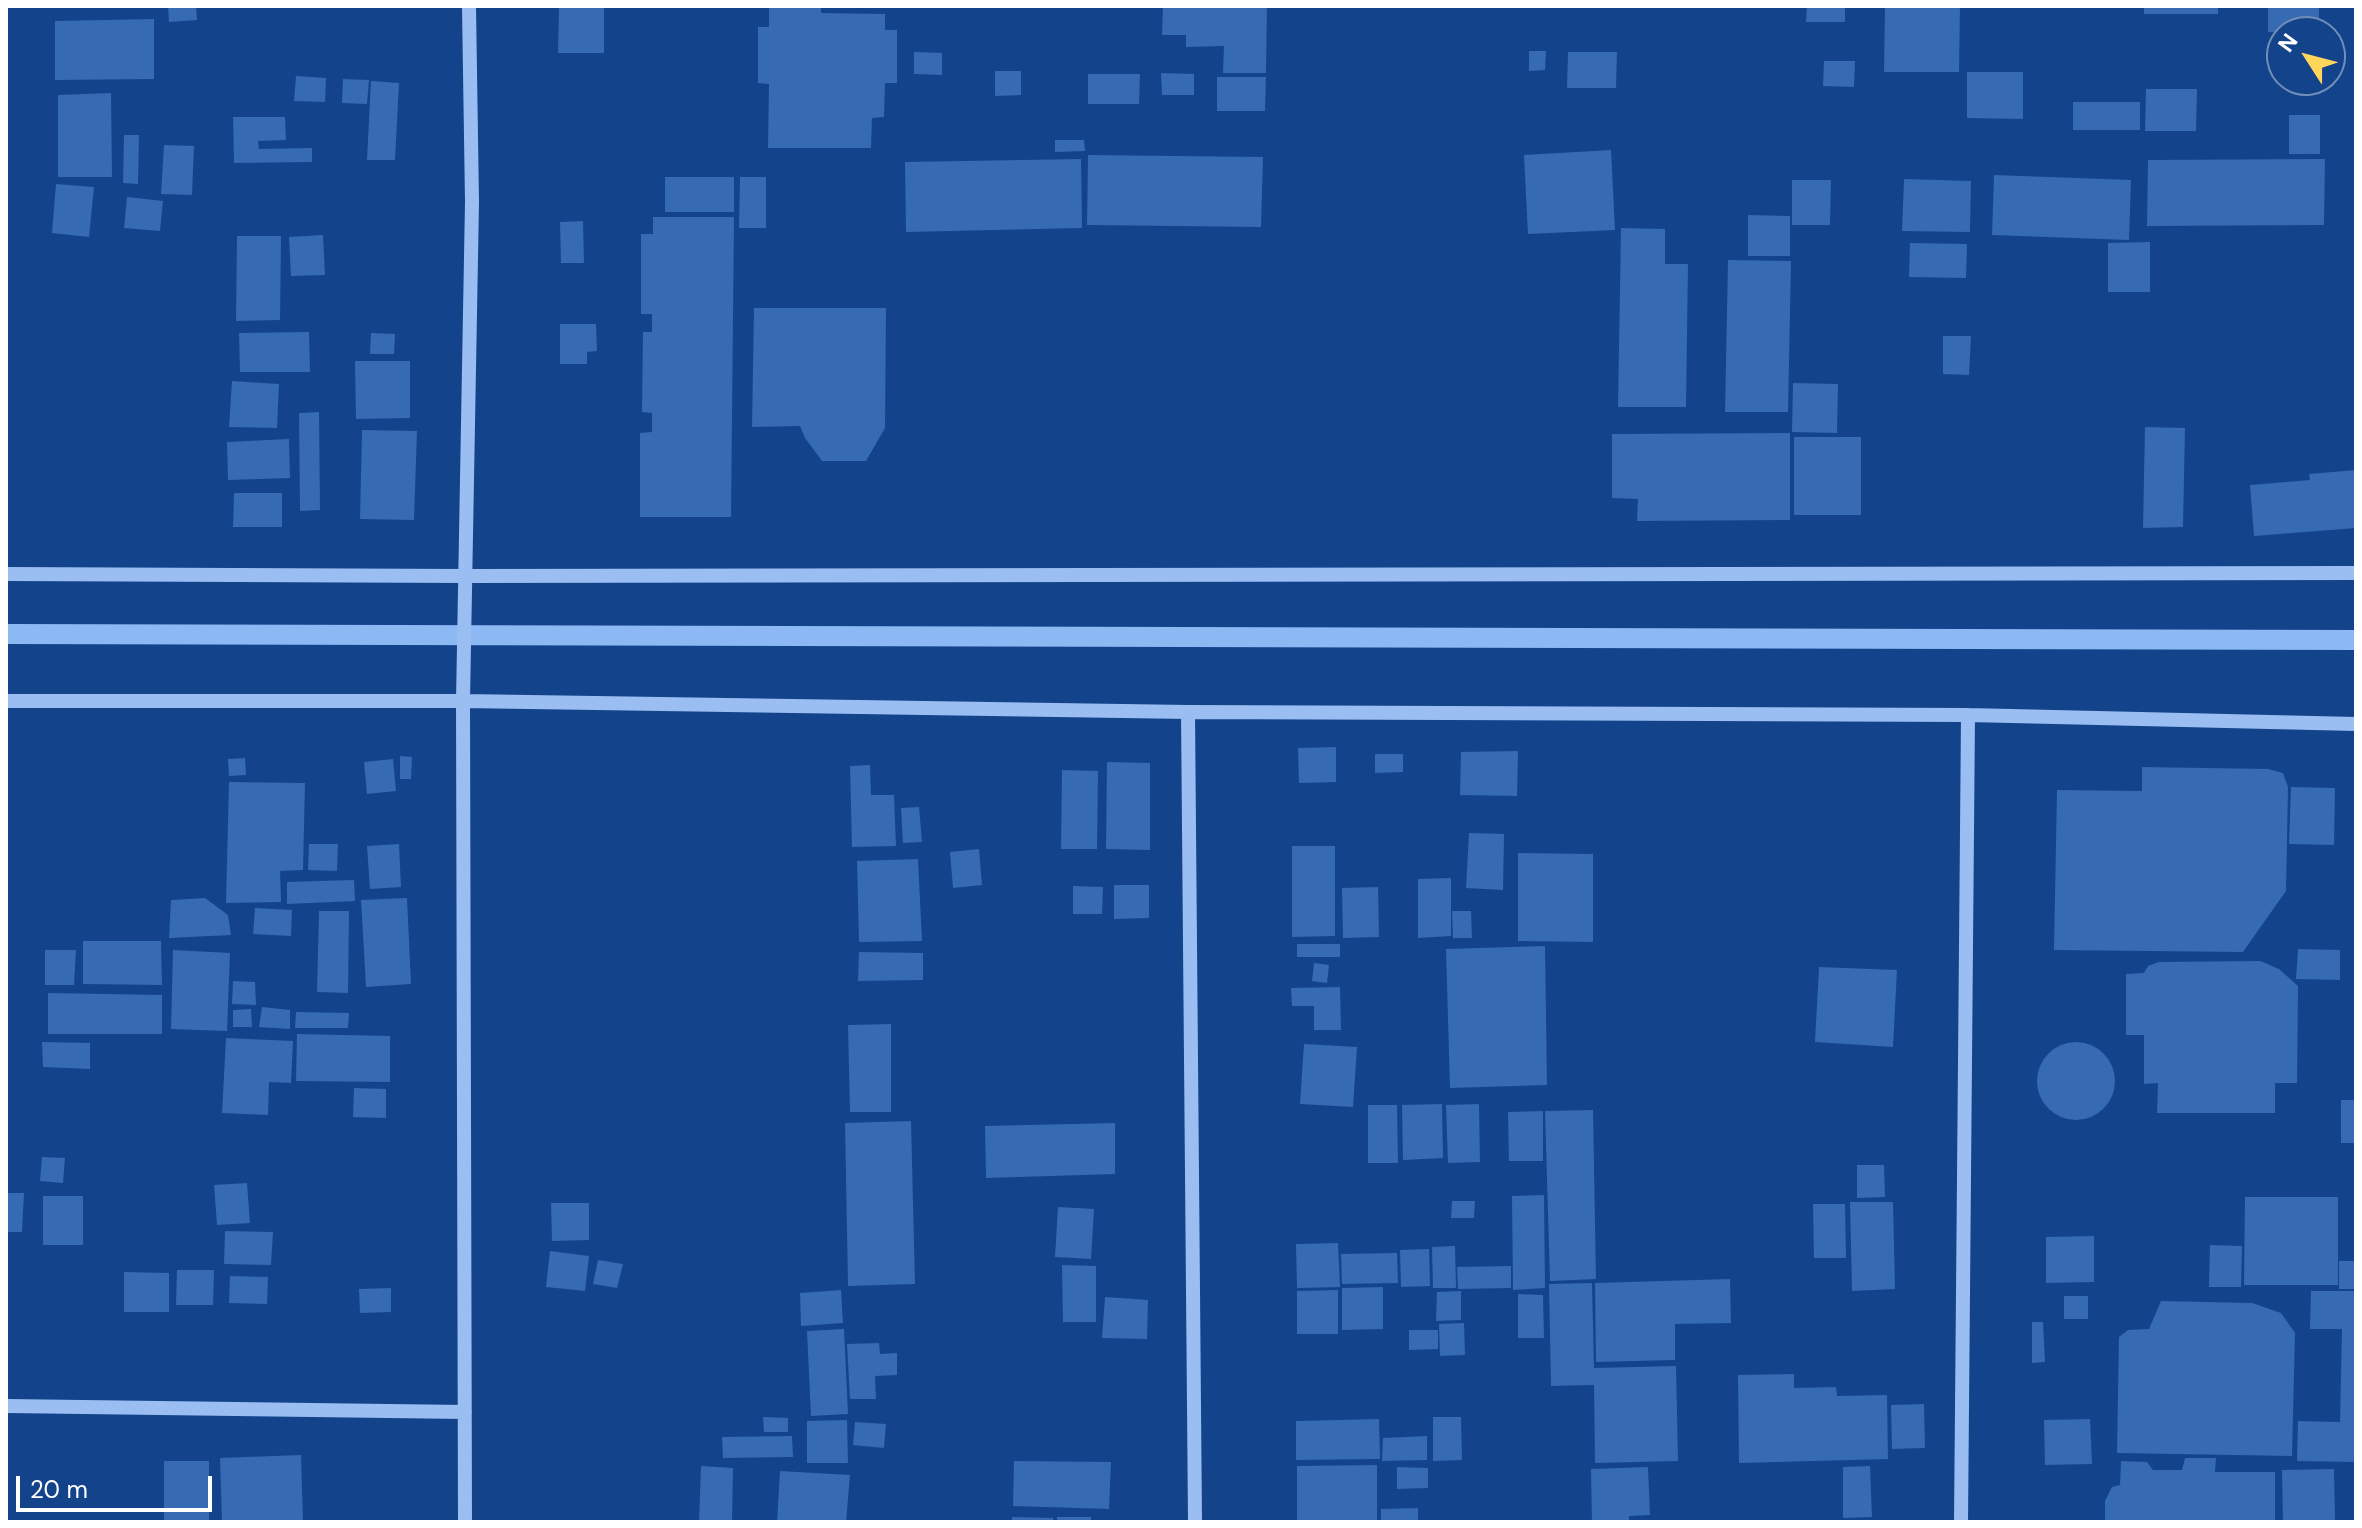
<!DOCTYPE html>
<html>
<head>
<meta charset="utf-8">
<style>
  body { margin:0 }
  #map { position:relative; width:2362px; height:1528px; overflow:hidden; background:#13438b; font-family:"DM Sans",sans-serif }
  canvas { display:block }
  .frame { position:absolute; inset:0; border:8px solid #fff; pointer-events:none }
  .north { position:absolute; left:2266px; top:16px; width:80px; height:80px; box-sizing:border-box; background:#13438b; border:2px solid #718eb9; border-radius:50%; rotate:306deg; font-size:22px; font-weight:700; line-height:32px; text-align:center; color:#fff }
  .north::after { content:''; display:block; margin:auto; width:28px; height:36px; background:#ffd55a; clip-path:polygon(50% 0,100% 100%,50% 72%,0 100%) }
  .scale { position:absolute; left:16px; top:1476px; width:196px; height:36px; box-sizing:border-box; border:4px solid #fff; border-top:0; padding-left:10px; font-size:24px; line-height:28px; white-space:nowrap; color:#fff; -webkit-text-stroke:6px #13438b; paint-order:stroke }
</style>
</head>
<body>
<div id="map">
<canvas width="2362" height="1528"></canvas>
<div class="frame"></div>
<div class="north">N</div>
<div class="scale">20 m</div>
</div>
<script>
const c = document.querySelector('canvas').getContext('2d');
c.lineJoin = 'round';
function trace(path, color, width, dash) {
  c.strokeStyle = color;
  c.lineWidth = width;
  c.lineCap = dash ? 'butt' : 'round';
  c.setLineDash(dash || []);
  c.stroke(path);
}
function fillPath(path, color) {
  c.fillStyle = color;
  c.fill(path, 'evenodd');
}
trace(new Path2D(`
  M 6,634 L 2356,640`), '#8cb9f4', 20);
fillPath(new Path2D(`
  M 168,6 L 196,6 L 197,20 L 169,22 Z
  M 559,6 L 604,6 L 604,53 L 558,53 Z
  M 769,6 L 821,6 L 821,13 L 885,14 L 885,30 L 897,30 L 897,83 L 885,83 L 884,117 L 872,118 L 871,148 L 768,148 L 769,84 L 758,83 L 758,27 L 769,27 Z
  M 1163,6 L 1267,6 L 1266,73 L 1223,73 L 1224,46 L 1186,47 L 1186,35 L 1162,35 Z
  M 1807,6 L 1845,6 L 1845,22 L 1806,22 Z
  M 1885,6 L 1960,6 L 1959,72 L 1884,72 Z
  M 2144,6 L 2218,6 L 2218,14 L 2144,14 Z
  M 2268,6 L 2319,6 L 2319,32 L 2268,32 Z
  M 154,19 L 154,79 L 55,80 L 55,21 Z
  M 1529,51 L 1546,51 L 1545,70 L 1529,71 Z
  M 914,52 L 942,53 L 942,75 L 914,74 Z
  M 1568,52 L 1617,52 L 1616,88 L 1567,88 Z
  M 1824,61 L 1855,61 L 1854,87 L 1823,86 Z
  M 995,71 L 1021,71 L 1021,95 L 995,96 Z
  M 1967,72 L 2023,72 L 2023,119 L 1967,118 Z
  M 1161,73 L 1194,74 L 1194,95 L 1162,95 Z
  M 1088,74 L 1140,74 L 1139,104 L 1088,104 Z
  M 296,76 L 326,78 L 325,102 L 294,101 Z
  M 1217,77 L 1266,77 L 1265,111 L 1217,111 Z
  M 343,79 L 369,80 L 367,104 L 342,103 Z
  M 371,81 L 399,83 L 395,160 L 367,160 Z
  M 2146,89 L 2197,89 L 2196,131 L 2145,131 Z
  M 111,93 L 112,177 L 58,177 L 58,95 Z
  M 2073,102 L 2140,102 L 2140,130 L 2073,130 Z
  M 2289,115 L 2320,115 L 2320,154 L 2289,154 Z
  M 233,117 L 285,117 L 286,140 L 258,141 L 259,149 L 312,148 L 312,162 L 234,163 Z
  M 124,135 L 139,135 L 138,184 L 123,183 Z
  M 1055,140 L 1084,140 L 1085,151 L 1055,152 Z
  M 164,145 L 194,146 L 192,195 L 161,194 Z
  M 1611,150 L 1615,230 L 1528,234 L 1524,155 Z
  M 1088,155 L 1263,157 L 1261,227 L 1087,225 Z
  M 1081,159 L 1082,228 L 906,232 L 905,162 Z
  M 2325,159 L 2324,225 L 2147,226 L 2148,160 Z
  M 1994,175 L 2131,180 L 2129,240 L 1992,235 Z
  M 665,177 L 734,177 L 734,212 L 665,212 Z
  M 740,177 L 766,177 L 766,228 L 739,228 Z
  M 1904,179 L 1971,181 L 1970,232 L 1902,231 Z
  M 1792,180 L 1831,180 L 1830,225 L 1792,225 Z
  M 56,184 L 94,187 L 89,237 L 52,233 Z
  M 127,197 L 163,201 L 160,231 L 124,228 Z
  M 1748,215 L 1790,216 L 1790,256 L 1748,256 Z
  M 653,217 L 734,217 L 731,517 L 640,517 L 640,433 L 652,432 L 652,413 L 642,412 L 643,332 L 652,332 L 652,314 L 641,314 L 641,234 L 653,234 Z
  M 583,221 L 584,263 L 561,263 L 560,222 Z
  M 1621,228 L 1665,229 L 1665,264 L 1688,264 L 1686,407 L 1618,407 Z
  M 323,235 L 325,275 L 291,276 L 289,237 Z
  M 237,236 L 281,236 L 280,320 L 236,321 Z
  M 2150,242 L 2150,292 L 2108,292 L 2108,243 Z
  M 1910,243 L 1967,244 L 1966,278 L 1909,277 Z
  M 1728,260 L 1791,261 L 1788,412 L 1725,412 Z
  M 754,308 L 886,308 L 885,428 L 866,461 L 822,461 L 805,438 L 800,426 L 752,427 Z
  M 560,324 L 596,324 L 597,351 L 587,352 L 587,364 L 560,364 Z
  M 309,332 L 310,372 L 240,372 L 239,333 Z
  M 371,333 L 395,334 L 394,354 L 370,354 Z
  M 1943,336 L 1971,336 L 1969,375 L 1943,374 Z
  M 355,361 L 410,361 L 410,418 L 356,419 Z
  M 232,381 L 279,384 L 277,428 L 229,427 Z
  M 1793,383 L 1838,384 L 1837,433 L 1792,432 Z
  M 319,412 L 320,510 L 300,511 L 299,413 Z
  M 2145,427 L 2185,428 L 2183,527 L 2143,528 Z
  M 362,430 L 417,431 L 414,520 L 360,519 Z
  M 1790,433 L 1790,520 L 1637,521 L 1638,499 L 1612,498 L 1612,434 Z
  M 1794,437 L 1861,437 L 1861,515 L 1794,515 Z
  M 289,439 L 290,478 L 228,480 L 227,442 Z
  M 2356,470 L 2356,528 L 2254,536 L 2250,485 L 2310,480 L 2309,474 Z
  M 234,493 L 282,493 L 282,527 L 233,527 Z
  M 1336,747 L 1336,782 L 1299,783 L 1298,748 Z
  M 1518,751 L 1517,796 L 1460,795 L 1461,752 Z
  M 1375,754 L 1403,754 L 1403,772 L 1375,773 Z
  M 400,756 L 412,757 L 411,779 L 400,779 Z
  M 245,758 L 246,775 L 229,776 L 228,759 Z
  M 393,759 L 396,791 L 367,794 L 364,762 Z
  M 1107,762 L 1150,763 L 1150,850 L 1106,849 Z
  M 870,765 L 871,795 L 894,795 L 896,846 L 852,847 L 850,766 Z
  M 2142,767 L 2268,769 L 2283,773 L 2288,787 L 2286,891 L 2243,952 L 2054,950 L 2057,790 L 2142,791 Z
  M 1062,770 L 1098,771 L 1097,849 L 1061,849 Z
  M 229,782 L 305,783 L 303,870 L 280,871 L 281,902 L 226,903 Z
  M 2291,787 L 2335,788 L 2334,845 L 2289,844 Z
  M 919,807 L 922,842 L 903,843 L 901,808 Z
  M 1469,833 L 1504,834 L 1503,890 L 1466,888 Z
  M 309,844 L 338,844 L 337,871 L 308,870 Z
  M 399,844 L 401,887 L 370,889 L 367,846 Z
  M 1292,846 L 1335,846 L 1335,936 L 1292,937 Z
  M 979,849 L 982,885 L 953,888 L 950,852 Z
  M 1518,853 L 1593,854 L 1593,942 L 1518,941 Z
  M 918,859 L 922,941 L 859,942 L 857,861 Z
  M 1451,878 L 1451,936 L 1418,938 L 1418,879 Z
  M 354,880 L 355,901 L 287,904 L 287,882 Z
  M 1114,885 L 1149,885 L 1149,918 L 1114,919 Z
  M 1073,886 L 1103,887 L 1102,914 L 1073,914 Z
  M 1378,887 L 1379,937 L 1343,938 L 1342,888 Z
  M 205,898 L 228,915 L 231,935 L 169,938 L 171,900 Z
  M 407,898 L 411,984 L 366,987 L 361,900 Z
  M 255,908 L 292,910 L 291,936 L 253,934 Z
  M 319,911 L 349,911 L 348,993 L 317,992 Z
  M 1452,911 L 1471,911 L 1472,938 L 1453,938 Z
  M 83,941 L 161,941 L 162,985 L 83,984 Z
  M 1297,944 L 1340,944 L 1340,957 L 1297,957 Z
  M 1545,946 L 1547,1085 L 1450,1088 L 1446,949 Z
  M 2298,949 L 2340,950 L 2340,980 L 2296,979 Z
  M 45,950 L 76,950 L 74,985 L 45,985 Z
  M 173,950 L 230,953 L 227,1031 L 171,1029 Z
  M 859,952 L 923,953 L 923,980 L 858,981 Z
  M 2260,961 L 2279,969 L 2298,986 L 2297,1083 L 2275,1083 L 2275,1113 L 2157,1113 L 2158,1083 L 2144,1084 L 2144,1035 L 2126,1035 L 2126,974 L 2144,973 L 2148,966 L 2159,962 Z
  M 1314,963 L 1329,965 L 1327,983 L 1312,981 Z
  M 1819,967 L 1897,970 L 1893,1047 L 1815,1042 Z
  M 233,981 L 255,982 L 256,1005 L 232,1004 Z
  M 1340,987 L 1341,1030 L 1314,1030 L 1314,1006 L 1292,1006 L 1291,988 Z
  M 48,993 L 162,995 L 162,1034 L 48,1034 Z
  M 262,1007 L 290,1010 L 290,1029 L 259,1027 Z
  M 251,1009 L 252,1027 L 233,1027 L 233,1010 Z
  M 296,1012 L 349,1013 L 348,1028 L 295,1028 Z
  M 891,1024 L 891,1112 L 850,1112 L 848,1025 Z
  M 297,1034 L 390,1036 L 390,1082 L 296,1081 Z
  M 226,1038 L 293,1041 L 291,1083 L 269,1082 L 268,1115 L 222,1113 Z
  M 42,1042 L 90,1043 L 90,1069 L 43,1067 Z
  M2037 1081a39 39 0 1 1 78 0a39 39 0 1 1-78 0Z
  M 1304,1044 L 1357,1047 L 1353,1107 L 1300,1104 Z
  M 354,1088 L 386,1089 L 386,1118 L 353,1117 Z
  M 2341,1100 L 2356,1100 L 2356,1143 L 2341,1143 Z
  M 1442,1104 L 1443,1158 L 1403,1160 L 1402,1105 Z
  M 1479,1104 L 1480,1162 L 1448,1163 L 1446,1105 Z
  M 1368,1105 L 1397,1105 L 1398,1163 L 1368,1163 Z
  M 1593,1110 L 1596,1279 L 1550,1281 L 1545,1111 Z
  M 1543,1111 L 1543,1161 L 1509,1161 L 1508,1112 Z
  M 911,1121 L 915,1284 L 848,1286 L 845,1123 Z
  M 1115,1123 L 1115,1174 L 986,1178 L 985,1126 Z
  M 42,1157 L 65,1158 L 63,1183 L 40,1181 Z
  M 1857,1165 L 1884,1165 L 1885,1197 L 1857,1198 Z
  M 247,1183 L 250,1223 L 217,1225 L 214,1185 Z
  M 6,1193 L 24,1193 L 22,1232 L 6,1232 Z
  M 1544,1195 L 1545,1288 L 1513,1290 L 1512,1196 Z
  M 43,1196 L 83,1196 L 83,1245 L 43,1245 Z
  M 2245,1197 L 2338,1197 L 2338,1285 L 2244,1285 Z
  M 1452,1201 L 1475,1201 L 1474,1218 L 1451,1218 Z
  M 1850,1202 L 1893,1202 L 1895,1289 L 1852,1291 Z
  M 551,1203 L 589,1203 L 589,1240 L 552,1241 Z
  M 1813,1204 L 1845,1204 L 1846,1258 L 1814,1258 Z
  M 1058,1207 L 1094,1209 L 1091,1259 L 1055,1257 Z
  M 225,1231 L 273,1232 L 271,1265 L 224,1264 Z
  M 2094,1236 L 2094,1282 L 2046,1283 L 2046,1237 Z
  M 1338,1243 L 1340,1287 L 1297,1288 L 1296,1244 Z
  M 2210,1245 L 2242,1246 L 2241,1287 L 2209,1287 Z
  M 1455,1246 L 1456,1288 L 1433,1288 L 1432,1247 Z
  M 1429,1249 L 1430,1286 L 1401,1287 L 1400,1250 Z
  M 550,1251 L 589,1256 L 585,1291 L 546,1287 Z
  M 1397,1253 L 1398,1283 L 1342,1284 L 1341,1254 Z
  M 598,1260 L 623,1264 L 617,1288 L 593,1284 Z
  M 2339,1261 L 2356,1261 L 2356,1289 L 2339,1289 Z
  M 1062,1265 L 1096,1266 L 1096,1322 L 1063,1322 Z
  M 1511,1266 L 1511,1288 L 1458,1289 L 1457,1267 Z
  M 177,1270 L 214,1270 L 213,1305 L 176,1305 Z
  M 124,1272 L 169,1273 L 169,1312 L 124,1312 Z
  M 230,1276 L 268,1277 L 267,1304 L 229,1303 Z
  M 1730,1279 L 1731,1323 L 1675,1324 L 1675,1360 L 1596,1362 L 1595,1283 Z
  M 1592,1283 L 1594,1368 L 1676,1366 L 1678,1461 L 1595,1463 L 1594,1385 L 1551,1386 L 1549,1284 Z
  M 1383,1287 L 1383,1329 L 1342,1330 L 1342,1288 Z
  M 391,1288 L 391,1312 L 360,1313 L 359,1289 Z
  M 841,1290 L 843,1323 L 801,1326 L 800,1293 Z
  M 1338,1290 L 1338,1334 L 1297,1334 L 1297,1291 Z
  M 1461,1291 L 1461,1320 L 1436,1321 L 1437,1292 Z
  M 2311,1291 L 2356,1291 L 2356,1462 L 2297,1461 L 2298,1421 L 2340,1422 L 2342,1329 L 2310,1329 Z
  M 1518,1294 L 1543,1295 L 1544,1338 L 1518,1338 Z
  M 2064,1296 L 2088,1296 L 2088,1319 L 2064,1319 Z
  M 1105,1297 L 1148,1300 L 1147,1339 L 1102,1338 Z
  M 2161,1301 L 2252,1303 L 2281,1313 L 2295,1333 L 2292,1456 L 2117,1453 L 2119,1337 L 2128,1330 L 2149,1329 Z
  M 2032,1322 L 2043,1322 L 2045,1362 L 2032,1363 Z
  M 1464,1323 L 1465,1355 L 1440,1356 L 1439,1324 Z
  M 844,1329 L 848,1414 L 811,1416 L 807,1331 Z
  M 1409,1330 L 1438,1330 L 1438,1349 L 1409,1350 Z
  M 879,1343 L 880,1354 L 897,1353 L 897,1375 L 875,1376 L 876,1399 L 850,1399 L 847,1344 Z
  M 1794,1374 L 1794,1388 L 1836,1387 L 1837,1396 L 1887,1395 L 1888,1459 L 1739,1463 L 1738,1375 Z
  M 1924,1404 L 1925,1448 L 1892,1449 L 1891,1405 Z
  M 763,1417 L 788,1418 L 788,1432 L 764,1432 Z
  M 1433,1417 L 1461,1417 L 1462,1460 L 1433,1461 Z
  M 1379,1419 L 1380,1459 L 1296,1460 L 1296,1421 Z
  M 2090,1419 L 2092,1464 L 2045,1465 L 2044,1420 Z
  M 847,1420 L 848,1463 L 807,1463 L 807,1421 Z
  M 855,1422 L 886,1424 L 884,1448 L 853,1445 Z
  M 792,1436 L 793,1457 L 723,1458 L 722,1437 Z
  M 1427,1436 L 1427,1460 L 1382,1461 L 1383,1438 Z
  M 301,1455 L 303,1522 L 222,1522 L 220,1458 Z
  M 2185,1458 L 2216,1458 L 2215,1472 L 2275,1472 L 2275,1522 L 2105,1522 L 2105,1501 L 2112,1487 L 2120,1485 L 2121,1461 L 2147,1462 L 2153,1470 L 2182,1470 Z
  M 164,1461 L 209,1461 L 209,1522 L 164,1522 Z
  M 1014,1461 L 1111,1462 L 1109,1509 L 1013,1506 Z
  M 1377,1465 L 1377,1522 L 1297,1522 L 1297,1466 Z
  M 701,1466 L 733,1468 L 732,1522 L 699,1522 Z
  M 1870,1466 L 1872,1517 L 1843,1518 L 1843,1467 Z
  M 1397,1467 L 1428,1468 L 1428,1488 L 1397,1489 Z
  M 1648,1467 L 1650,1515 L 1629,1516 L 1629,1522 L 1592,1522 L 1591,1469 Z
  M 2334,1469 L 2335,1521 L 2283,1522 L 2282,1470 Z
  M 780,1471 L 850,1475 L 846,1522 L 777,1522 Z
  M 1418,1508 L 1418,1522 L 1381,1522 L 1381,1509 Z
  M 1012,1517 L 1053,1518 L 1053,1522 L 1012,1522 Z
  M 1057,1517 L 1091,1517 L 1091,1522 L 1057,1522 Z`), '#366ab3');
trace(new Path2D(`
  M 6,574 L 465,576 L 2356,573
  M 6,701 L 463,701 L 1188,712 L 1968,715 L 2356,724
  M 1188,712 L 1195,1522
  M 6,1406 L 465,1412
  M 465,1522 L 463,701 L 472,202 L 469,6
  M 1961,1522 L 1968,715`), '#9abef1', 14);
</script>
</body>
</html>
